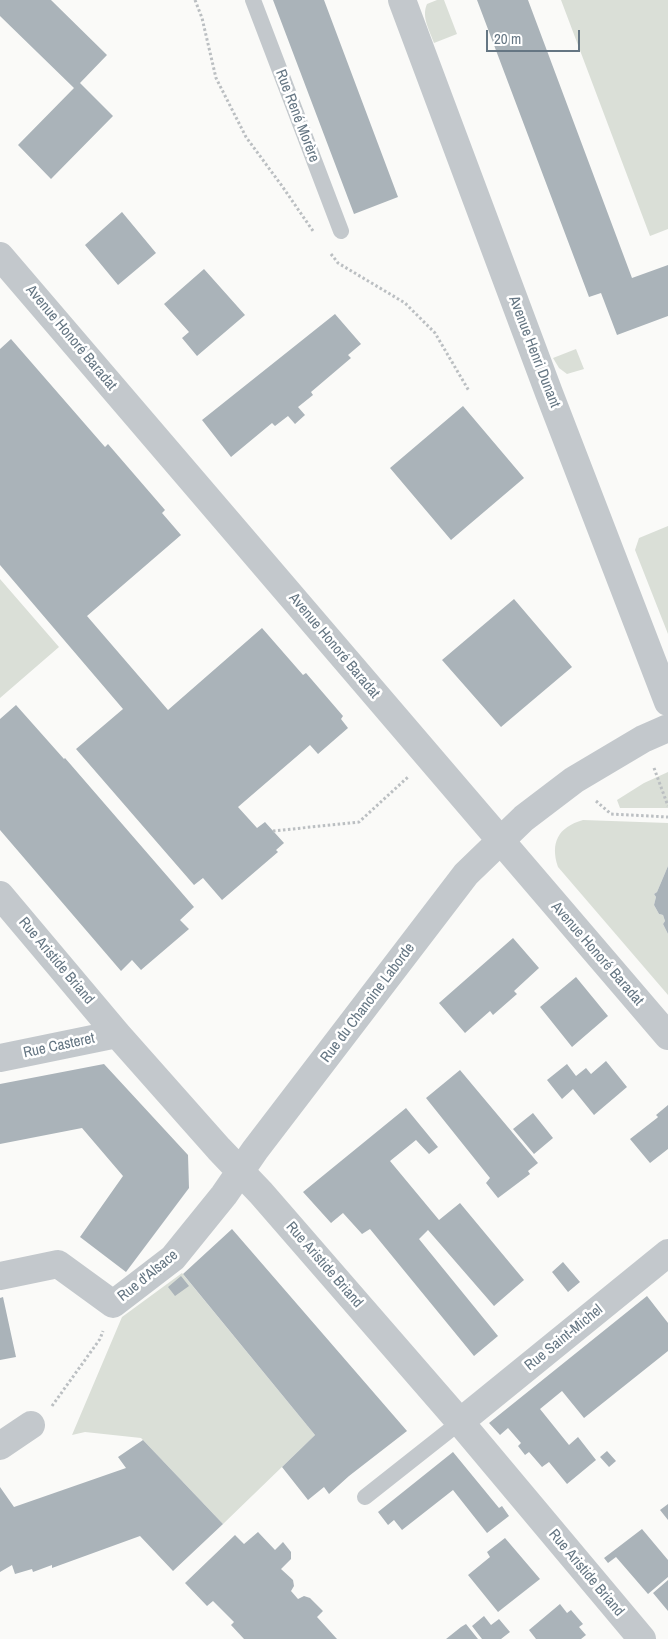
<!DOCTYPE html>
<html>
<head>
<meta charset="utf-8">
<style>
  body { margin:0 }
  #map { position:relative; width:668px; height:1639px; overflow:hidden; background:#fafaf8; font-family:"Archivo Narrow",sans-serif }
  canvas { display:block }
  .scale { position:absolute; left:486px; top:30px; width:94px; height:22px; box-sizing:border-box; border:2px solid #657683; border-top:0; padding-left:6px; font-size:15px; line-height:18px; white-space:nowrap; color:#657683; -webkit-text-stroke:4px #fff; paint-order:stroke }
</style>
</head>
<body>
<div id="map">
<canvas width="668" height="1639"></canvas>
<div class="scale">20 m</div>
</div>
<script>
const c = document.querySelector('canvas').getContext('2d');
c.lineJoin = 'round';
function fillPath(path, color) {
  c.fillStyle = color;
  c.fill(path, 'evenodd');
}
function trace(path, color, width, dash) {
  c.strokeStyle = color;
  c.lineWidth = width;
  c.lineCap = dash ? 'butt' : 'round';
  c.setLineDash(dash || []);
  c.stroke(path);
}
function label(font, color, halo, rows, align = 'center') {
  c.font = font + ' "Archivo Narrow",sans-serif';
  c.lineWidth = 5;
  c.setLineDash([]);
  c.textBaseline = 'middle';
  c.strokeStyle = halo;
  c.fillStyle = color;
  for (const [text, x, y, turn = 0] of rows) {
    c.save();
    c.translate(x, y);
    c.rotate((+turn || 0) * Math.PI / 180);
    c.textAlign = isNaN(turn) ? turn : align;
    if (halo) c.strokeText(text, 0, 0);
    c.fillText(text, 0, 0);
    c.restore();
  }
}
fillPath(new Path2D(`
  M 437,0 L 444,0 L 457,34 L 434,43 C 430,31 421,17 427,4 Z
  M 561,0 L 668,0 L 668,229 L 650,236 Z
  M 576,349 L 584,369 L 567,374 L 559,368 L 553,358 Z
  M 668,526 L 668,634 L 635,550 L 639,538 Z
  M 0,579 L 59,647 L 0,698 Z
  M 668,772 L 668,808 L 620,808 L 617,800 L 644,783 Z
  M 583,820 L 668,823 L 668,866 L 657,892 L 654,894 L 656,897 L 654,905 L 659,914 L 663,915 L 665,921 L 663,924 L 668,934 L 668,995 L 558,867 C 550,843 558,827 583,820 Z
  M 182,1273 L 315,1435 L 223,1524 L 141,1438 L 85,1432 L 72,1435 L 122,1317 Z`), '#dadfd7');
fillPath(new Path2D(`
  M 0,0 L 51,0 L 107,55 L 80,83 L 113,116 L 51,179 L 18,145 L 74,88 L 0,16 Z
  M 273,0 L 324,0 L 398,197 L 354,214 Z
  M 477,0 L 528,0 L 632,278 L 668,265 L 668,316 L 617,335 L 601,293 L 589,297 Z
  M 122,212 L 156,253 L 118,285 L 85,245 Z
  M 204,269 L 245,315 L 197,356 L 182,338 L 189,332 L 164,304 Z
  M 335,314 L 361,344 L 348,355 L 351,358 L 311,392 L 313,395 L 298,407 L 305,415 L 295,424 L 288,416 L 275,426 L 272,423 L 231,457 L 202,420 Z
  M 11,339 L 105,447 L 108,444 L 165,510 L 162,513 L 181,535 L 87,616 L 168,710 L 262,628 L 303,675 L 306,673 L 343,716 L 341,719 L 348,728 L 318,754 L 310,745 L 238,807 L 257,828 L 265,822 L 284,843 L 276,850 L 278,852 L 222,900 L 203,878 L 194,885 L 76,749 L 123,709 L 0,565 L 0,349 Z
  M 463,406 L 524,478 L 451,540 L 390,468 Z
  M 514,599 L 572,667 L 501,727 L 442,660 Z
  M 16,705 L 64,759 L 65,758 L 194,907 L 180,920 L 189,929 L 141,970 L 132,960 L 121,971 L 0,830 L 0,719 Z
  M 668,866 L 668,934 L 663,924 L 665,921 L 663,915 L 659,914 L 654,905 L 656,897 L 654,894 L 657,892 Z
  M 513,938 L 539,968 L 514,991 L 517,994 L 493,1015 L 490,1011 L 465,1033 L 439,1003 Z
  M 576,977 L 608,1016 L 572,1047 L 540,1007 Z
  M 606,1061 L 627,1087 L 594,1115 L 573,1089 L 562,1099 L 547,1080 L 567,1064 L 576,1076 L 586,1068 L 591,1074 Z
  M 104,1064 L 188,1155 L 189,1188 L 126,1272 L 80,1237 L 123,1176 L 82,1128 L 0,1144 L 0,1084 Z
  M 460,1070 L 538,1163 L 528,1171 L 530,1174 L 498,1198 L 486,1183 L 490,1178 L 426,1098 Z
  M 668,1105 L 668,1149 L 650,1163 L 630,1139 L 657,1118 L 658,1117 L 656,1115 Z
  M 406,1108 L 438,1147 L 429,1154 L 416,1140 L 390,1161 L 439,1220 L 460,1203 L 524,1280 L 494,1306 L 428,1230 L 419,1239 L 498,1336 L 474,1356 L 370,1229 L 362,1234 L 343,1213 L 331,1223 L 303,1192 Z
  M 533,1113 L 553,1138 L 534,1154 L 513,1129 Z
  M 232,1229 L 407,1431 L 349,1476 L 329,1494 L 324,1487 L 308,1500 L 282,1467 L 315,1435 L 183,1274 Z
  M 563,1262 L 580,1282 L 568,1292 L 552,1272 Z
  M 181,1276 L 189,1286 L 175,1296 L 168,1287 Z
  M 647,1296 L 668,1323 L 668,1351 L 584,1418 L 562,1391 L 540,1409 L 569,1445 L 578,1437 L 596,1460 L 567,1484 L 549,1462 L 542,1467 L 529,1452 L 525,1455 L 518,1446 L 521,1443 L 508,1428 L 500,1435 L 489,1423 Z
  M 3,1297 L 16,1357 L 0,1360 L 0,1298 Z
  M 143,1440 L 223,1524 L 173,1571 L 140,1536 L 52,1568 L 52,1565 L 33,1572 L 32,1569 L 15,1574 L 12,1565 L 0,1572 L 0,1487 L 14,1507 L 126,1468 L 118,1457 Z
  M 607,1451 L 616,1461 L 609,1467 L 600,1457 Z
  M 453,1452 L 499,1508 L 502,1506 L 509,1516 L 487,1533 L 453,1490 L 402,1530 L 394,1520 L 388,1525 L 378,1512 Z
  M 668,1504 L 668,1520 L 660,1510 Z
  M 642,1529 L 668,1560 L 668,1577 L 648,1594 L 616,1557 L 608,1563 L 604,1558 Z
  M 258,1532 L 275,1550 L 283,1542 L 291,1552 L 291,1559 L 281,1569 L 293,1580 L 294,1586 L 291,1591 L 298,1599 L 304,1596 L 310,1598 L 323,1611 L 317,1617 L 337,1639 L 244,1639 L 231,1625 L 234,1622 L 213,1601 L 207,1606 L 185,1583 L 235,1535 L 244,1544 Z
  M 505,1538 L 540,1579 L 498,1612 L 468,1575 L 490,1557 L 487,1552 Z
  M 668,1580 L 668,1611 L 653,1593 Z
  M 560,1604 L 567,1613 L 571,1610 L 583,1624 L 579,1627 L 586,1635 L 581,1639 L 536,1639 L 529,1630 Z
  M 484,1616 L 491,1625 L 499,1619 L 510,1632 L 501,1639 L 482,1639 L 472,1626 Z
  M 466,1624 L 478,1639 L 446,1639 L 461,1627 Z`), '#aab3b9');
trace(new Path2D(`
  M 195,0 L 202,18 L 216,78 L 246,137 L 282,186 L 313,231
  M 331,254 L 338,263 L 405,303 L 435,333 L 469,391
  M 654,768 L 668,806
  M 596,801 L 611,814 L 668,817
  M 273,831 L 359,822 L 408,777
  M 52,1406 L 100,1339 L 103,1331`), '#bbbfc2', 3, [2.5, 2.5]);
trace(new Path2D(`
  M 253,0 L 341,231
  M 365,1497 L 460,1422`), '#c3c8cc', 16);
trace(new Path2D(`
  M 402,0 L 549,393 L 668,702
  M 0,256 L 668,1036
  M 0,895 L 117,1034 L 219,1149 L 261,1193 L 460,1422 L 642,1639
  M 0,1058 L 117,1034
  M 0,1276 L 58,1264 L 113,1304 L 173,1258 L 224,1195 L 255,1150 L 466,874 L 524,818 L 574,780 L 643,739 L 668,728
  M 460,1422 L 668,1253
  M 0,1446 L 31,1425`), '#c3c8cc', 28);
label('15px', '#657683', '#fff', [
  ["Rue René Morère",297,116,69],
  ["Avenue Honoré Baradat",71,338,50],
  ["Avenue Henri Dunant",534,352,69],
  ["Avenue Honoré Baradat",334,646,50],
  ["Avenue Honoré Baradat",597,954,49],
  ["Rue Aristide Briand",56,961,50],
  ["Rue du Chanoine Laborde",368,1003,-53],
  ["Rue Casteret",59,1046,-12],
  ["Rue Aristide Briand",324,1265,49],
  ["Rue d'Alsace",148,1276,-39],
  ["Rue Saint-Michel",564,1338,-39],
  ["Rue Aristide Briand",586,1573,50]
]);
</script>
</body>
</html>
